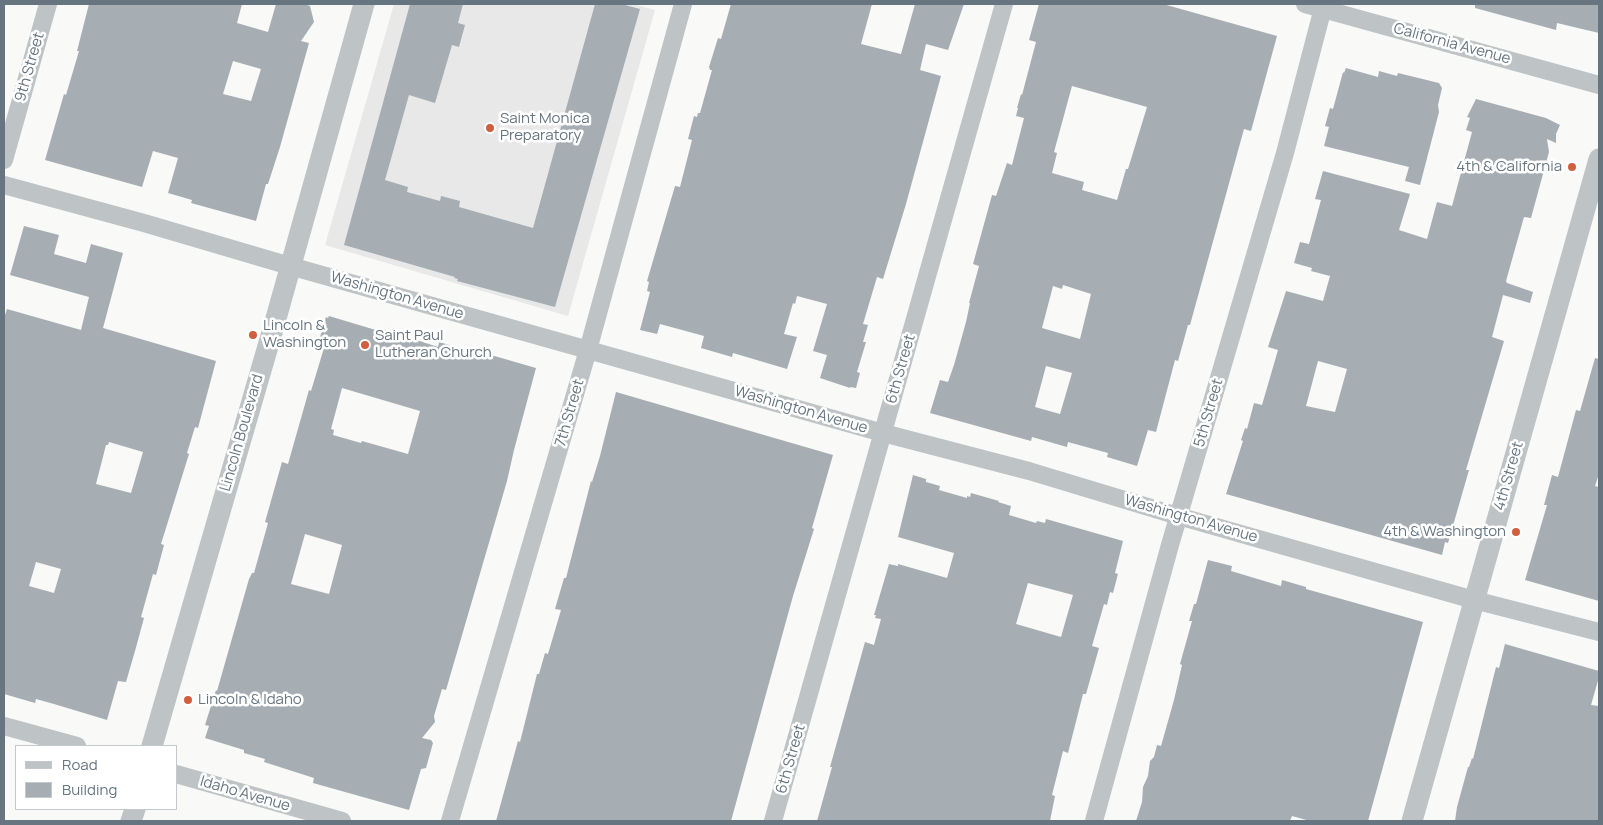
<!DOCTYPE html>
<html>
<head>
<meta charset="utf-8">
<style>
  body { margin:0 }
  #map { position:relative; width:1603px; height:825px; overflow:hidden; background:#f9f9f7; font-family:Manrope,sans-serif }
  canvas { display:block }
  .frame { position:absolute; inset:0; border:5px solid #66757f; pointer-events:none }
  .legend { position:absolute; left:15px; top:745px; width:162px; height:65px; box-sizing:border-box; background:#fff; border:1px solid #c2c8cc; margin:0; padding:6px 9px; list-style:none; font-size:15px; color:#66757f }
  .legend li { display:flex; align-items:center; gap:10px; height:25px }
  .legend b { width:25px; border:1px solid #c2c8cc }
</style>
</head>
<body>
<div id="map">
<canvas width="1603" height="825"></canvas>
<div class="frame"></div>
<ul class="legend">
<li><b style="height:6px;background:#bec3c6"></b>Road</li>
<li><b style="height:14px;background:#a6aeb3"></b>Building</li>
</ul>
</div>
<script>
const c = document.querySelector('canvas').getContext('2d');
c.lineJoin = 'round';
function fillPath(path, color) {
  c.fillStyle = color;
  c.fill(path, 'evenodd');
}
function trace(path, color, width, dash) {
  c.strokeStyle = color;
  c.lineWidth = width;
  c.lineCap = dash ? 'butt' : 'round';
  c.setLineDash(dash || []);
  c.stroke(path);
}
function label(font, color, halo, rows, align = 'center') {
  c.font = font + ' Manrope,sans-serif';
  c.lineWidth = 5;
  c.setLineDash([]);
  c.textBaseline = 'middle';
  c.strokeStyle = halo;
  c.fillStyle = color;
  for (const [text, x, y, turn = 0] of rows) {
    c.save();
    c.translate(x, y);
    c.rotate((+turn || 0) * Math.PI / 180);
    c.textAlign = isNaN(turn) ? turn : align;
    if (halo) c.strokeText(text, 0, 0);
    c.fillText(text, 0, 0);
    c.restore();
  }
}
fillPath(new Path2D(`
  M 394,4 L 633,4 L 655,10 L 568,316 L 325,245 Z`), '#e7e8e7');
fillPath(new Path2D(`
  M 89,4 L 242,4 L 237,23 L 268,32 L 276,4 L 304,4 L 310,6 L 314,22 L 301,41 L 309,43 L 280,147 L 268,184 L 266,184 L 256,221 L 191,203 L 192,200 L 168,193 L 178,158 L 153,151 L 142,187 L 45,160 L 64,94 L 66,95 L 79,51 L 77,51 ZM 233,61 L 261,69 L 251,101 L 223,94 Z
  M 410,4 L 463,4 L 458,23 L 465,25 L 459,47 L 452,45 L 435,103 L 409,95 L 385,180 L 408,187 L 407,192 L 440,201 L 441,196 L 460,201 L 459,207 L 533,228 L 595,4 L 621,4 L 640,9 L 555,307 L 457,281 L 458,279 L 454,278 L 455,277 L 344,245 Z
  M 731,4 L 872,4 L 861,44 L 901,54 L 915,4 L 964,4 L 948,50 L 926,44 L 920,70 L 941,76 L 906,204 L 883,279 L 877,277 L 863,324 L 868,325 L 863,342 L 866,342 L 857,372 L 860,373 L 856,388 L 850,387 L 850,388 L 820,378 L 827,355 L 813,351 L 827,304 L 797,296 L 795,304 L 793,303 L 784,334 L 797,337 L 787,369 L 733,353 L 732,357 L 701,348 L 704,336 L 660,324 L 657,334 L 640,330 L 650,292 L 647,291 L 649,282 L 647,281 L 675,186 L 680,187 L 692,140 L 688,139 L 694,116 L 697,117 L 698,113 L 700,113 L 712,70 L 710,70 L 709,67 L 718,38 L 721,39 Z
  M 1039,4 L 1163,4 L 1277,36 L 1251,131 L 1244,129 L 1190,325 L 1188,325 L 1178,361 L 1175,360 L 1156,432 L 1148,430 L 1137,466 L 1107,457 L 1108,453 L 1068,442 L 1067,447 L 1032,437 L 1031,441 L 930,413 L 940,380 L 948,382 L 954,365 L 966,322 L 970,303 L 969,303 L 979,266 L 973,264 L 992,195 L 996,196 L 1007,163 L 1012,165 L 1024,118 L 1016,116 L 1018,108 L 1017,108 L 1021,94 L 1022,95 L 1036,42 L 1029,40 ZM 1072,86 L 1147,107 L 1128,169 L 1126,169 L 1117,200 L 1082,190 L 1084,182 L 1052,173 L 1057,153 L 1054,152 ZM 1063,285 L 1091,294 L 1080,339 L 1042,328 L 1053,286 L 1062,289 ZM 1046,366 L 1072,373 L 1060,414 L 1035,407 Z
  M 1475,4 L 1599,4 L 1599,33 L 1557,23 L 1556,30 L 1475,8 Z
  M 1346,68 L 1378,77 L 1379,71 L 1397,76 L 1398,73 L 1439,83 L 1442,88 L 1438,105 L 1439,112 L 1420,185 L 1405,181 L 1409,167 L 1324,146 L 1329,127 L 1325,126 L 1330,108 L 1333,109 L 1343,72 L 1344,73 Z
  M 1476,99 L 1546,118 L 1560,125 L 1556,134 L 1556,143 L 1547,139 L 1549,152 L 1531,218 L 1524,217 L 1506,281 L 1507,283 L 1533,292 L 1530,303 L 1503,295 L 1492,337 L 1504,341 L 1466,470 L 1469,470 L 1448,543 L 1445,542 L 1442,555 L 1226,494 L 1243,441 L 1241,440 L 1245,428 L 1247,429 L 1254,403 L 1262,405 L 1278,350 L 1268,347 L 1286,291 L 1323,301 L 1330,276 L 1311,271 L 1312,268 L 1294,263 L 1300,242 L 1309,244 L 1321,200 L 1315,199 L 1323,171 L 1410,194 L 1399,230 L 1427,239 L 1437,202 L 1452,206 L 1472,132 L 1466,130 L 1470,118 L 1467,117 ZM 1318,361 L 1347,369 L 1335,412 L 1306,406 Z
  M 24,226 L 59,235 L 54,254 L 86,263 L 91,244 L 123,253 L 103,328 L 216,361 L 198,428 L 195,427 L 187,453 L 189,454 L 161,544 L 164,545 L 156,575 L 153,574 L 141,617 L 144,618 L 135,651 L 126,682 L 118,681 L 107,720 L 54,704 L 36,699 L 35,703 L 4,694 L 4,318 L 7,309 L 81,330 L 89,297 L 10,275 ZM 109,442 L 143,452 L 131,493 L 96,484 L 106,445 L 108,445 ZM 36,562 L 61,569 L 54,593 L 29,586 Z
  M 329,316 L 379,331 L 380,328 L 438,347 L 439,342 L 491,357 L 491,355 L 536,368 L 514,450 L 507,481 L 446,690 L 442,689 L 434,716 L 435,722 L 422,738 L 431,740 L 433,743 L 426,768 L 421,769 L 409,810 L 313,783 L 314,778 L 264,762 L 265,759 L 244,753 L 244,750 L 205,738 L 209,726 L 205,725 L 216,690 L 217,691 L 249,579 L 252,573 L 254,573 L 268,523 L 265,522 L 282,462 L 288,464 L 309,390 L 311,391 L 324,348 L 318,344 L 326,317 L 328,318 ZM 342,388 L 420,411 L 408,454 L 362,441 L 361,443 L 333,435 L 334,430 L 331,429 ZM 305,534 L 342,545 L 329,594 L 291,584 Z
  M 1595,358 L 1599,359 L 1599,474 L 1595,486 L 1599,487 L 1599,601 L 1525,580 L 1547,505 L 1544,505 L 1552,475 L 1558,477 L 1576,410 L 1580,411 Z
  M 616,392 L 833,455 L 812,528 L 814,529 L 793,596 L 731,821 L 496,821 L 518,741 L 520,742 L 537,674 L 539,674 L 545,653 L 548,654 L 561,610 L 555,609 L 564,578 L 566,578 L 591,481 L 592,482 L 600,456 Z
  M 913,475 L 926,479 L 926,482 L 940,486 L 939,490 L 967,498 L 967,496 L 970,497 L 971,493 L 999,501 L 998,502 L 1011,506 L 1009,515 L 1036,523 L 1037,521 L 1045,523 L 1046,519 L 1123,541 L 1115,573 L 1118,574 L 1113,593 L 1110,592 L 1107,605 L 1104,604 L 1092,646 L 1099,648 L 1086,694 L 1083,694 L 1068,753 L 1063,751 L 1052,795 L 1055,796 L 1050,821 L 817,821 L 832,767 L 830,767 L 865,642 L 874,645 L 881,619 L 875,618 L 876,615 L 874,615 L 889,564 L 898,566 L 898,564 L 947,578 L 954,553 L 898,537 ZM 1028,583 L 1073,595 L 1061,637 L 1016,624 Z
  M 1208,560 L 1232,566 L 1231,571 L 1281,586 L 1282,580 L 1306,587 L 1306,589 L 1423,622 L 1368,821 L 1310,821 L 1292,816 L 1290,821 L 1136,821 L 1142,802 L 1143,787 L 1148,776 L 1150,761 L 1154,757 L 1157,745 L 1161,746 L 1174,700 L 1182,665 L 1180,664 L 1192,621 L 1189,621 L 1194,604 L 1196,604 Z
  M 1505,644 L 1599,671 L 1599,677 L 1591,705 L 1599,706 L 1599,821 L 1455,821 L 1457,807 L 1468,767 L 1469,767 L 1472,758 L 1473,759 L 1496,667 L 1499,668 Z`), '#a6aeb3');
trace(new Path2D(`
  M 1305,4 L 1599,85
  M 4,160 L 48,4
  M 4,185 L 144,223 L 290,266 L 883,433 L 1029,471 L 1178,516 L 1474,600 L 1599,632
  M 4,726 L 77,746
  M 176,774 L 342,821
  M 450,821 L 588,350 L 683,4
  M 773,821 L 1004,4
  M 1094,821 L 1170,545 L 1285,153 L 1324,4`), '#bec3c6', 18);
trace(new Path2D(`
  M 152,746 L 275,322 L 364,4
  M 131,821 L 135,809
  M 1412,821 L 1599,159`), '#bec3c6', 21);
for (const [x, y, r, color] of [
  [490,128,5,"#d15f3f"],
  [1572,167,5,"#d15f3f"],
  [253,335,5,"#d15f3f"],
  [365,345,5,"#d15f3f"],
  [1516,532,5,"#d15f3f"],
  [188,700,5,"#d15f3f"]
]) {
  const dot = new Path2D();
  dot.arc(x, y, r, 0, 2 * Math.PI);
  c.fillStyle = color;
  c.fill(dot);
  trace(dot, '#fff', 2);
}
label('15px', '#66757f', '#fff', [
  ["California Avenue",1452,44,15],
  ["9th Street",30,67,-74],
  ["Washington Avenue",397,296,16],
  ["6th Street",901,369,-74],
  ["Washington Avenue",801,410,16],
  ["7th Street",570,413,-74],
  ["5th Street",1209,413,-74],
  ["Lincoln Boulevard",242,433,-74],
  ["4th Street",1509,476,-74],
  ["Washington Avenue",1191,519,16],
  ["6th Street",791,759,-74],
  ["Idaho Avenue",245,794,16]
]);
label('15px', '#66757f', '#fff', [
  ["Saint Monica",500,119],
  ["Preparatory",500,136],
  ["4th & California",1562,167,"right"],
  ["Lincoln &",263,326],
  ["Washington",263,343],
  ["Saint Paul",375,336],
  ["Lutheran Church",375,353],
  ["4th & Washington",1506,532,"right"],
  ["Lincoln & Idaho",198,700]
], 'left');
</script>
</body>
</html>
